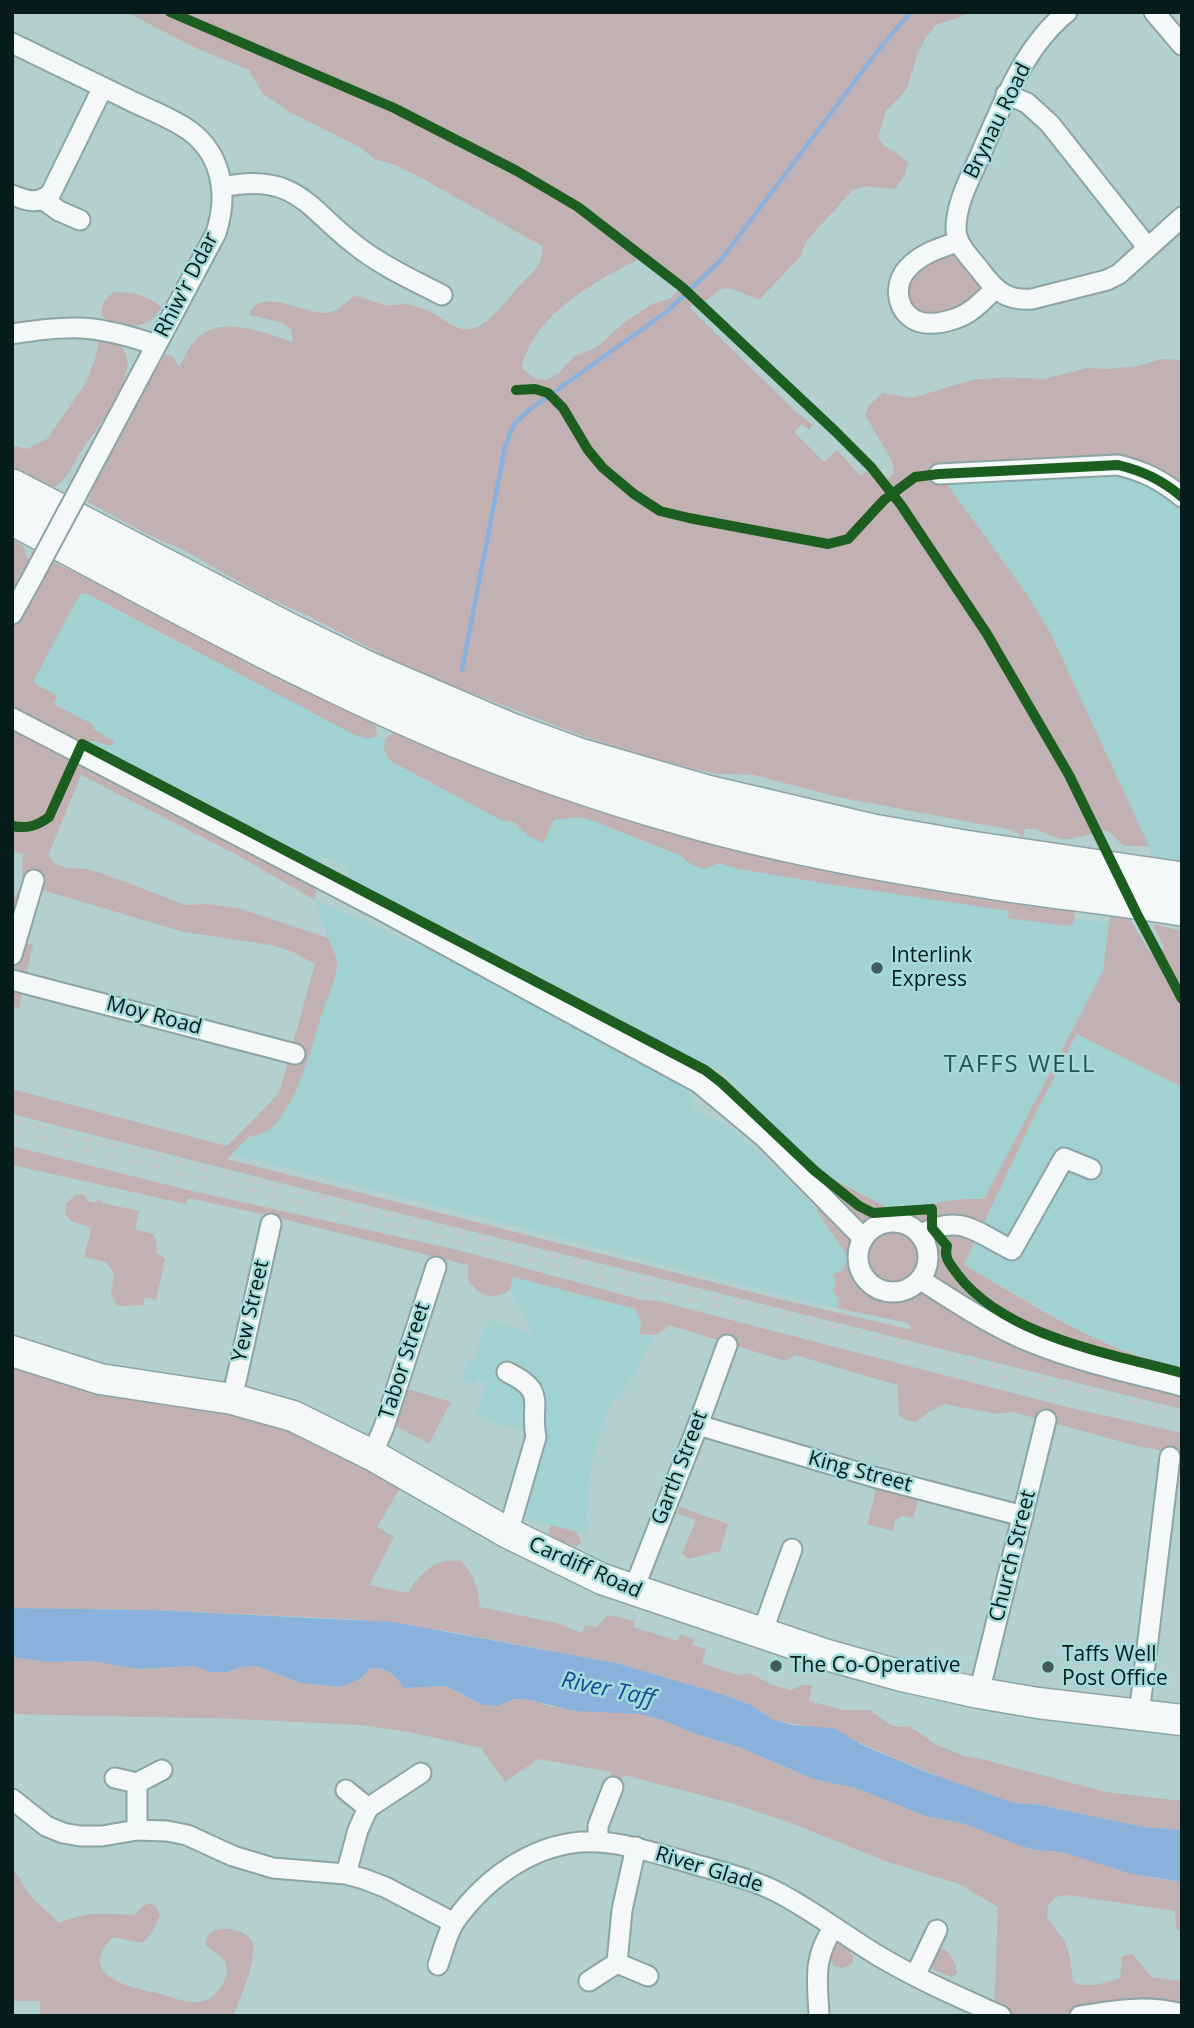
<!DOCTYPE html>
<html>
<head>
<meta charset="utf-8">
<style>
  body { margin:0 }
  #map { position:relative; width:1194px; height:2028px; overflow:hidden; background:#b3cfcf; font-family:"Open Sans",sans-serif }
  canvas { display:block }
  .frame { position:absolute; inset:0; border:14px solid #061b1c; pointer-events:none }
</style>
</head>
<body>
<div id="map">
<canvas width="1194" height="2028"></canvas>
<div class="frame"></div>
</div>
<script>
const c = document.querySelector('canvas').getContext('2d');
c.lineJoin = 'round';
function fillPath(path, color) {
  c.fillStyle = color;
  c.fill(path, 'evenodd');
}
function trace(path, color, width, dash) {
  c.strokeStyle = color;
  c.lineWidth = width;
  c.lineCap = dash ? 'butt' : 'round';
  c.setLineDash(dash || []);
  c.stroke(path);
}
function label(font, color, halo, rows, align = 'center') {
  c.font = font + ' "Open Sans",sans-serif';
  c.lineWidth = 5;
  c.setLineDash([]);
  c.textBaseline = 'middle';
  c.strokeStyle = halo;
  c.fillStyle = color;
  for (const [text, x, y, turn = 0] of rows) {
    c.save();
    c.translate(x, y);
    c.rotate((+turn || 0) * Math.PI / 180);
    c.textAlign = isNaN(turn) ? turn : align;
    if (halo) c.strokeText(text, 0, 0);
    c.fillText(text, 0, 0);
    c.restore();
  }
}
fillPath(new Path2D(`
  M 1099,473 L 1146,482 L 1182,505 L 1182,863 L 1154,858 L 1050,632 L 1026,593 L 946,483 Z
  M 54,562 L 131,605 L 139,620 L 147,628 L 314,711 L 560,808 L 1022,910 L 1109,923 L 1112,955 L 984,1199 L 964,1199 L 890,1209 L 831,1178 L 803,1157 L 763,1117 L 727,1075 L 693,1057 L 680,1055 L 625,1024 L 481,950 L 475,947 L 473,937 L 452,927 L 438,928 L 355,884 L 349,876 L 346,866 L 336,861 L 324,856 L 317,864 L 214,812 L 12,705 Z
  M 315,900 L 445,957 L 668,1076 L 681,1086 L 692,1098 L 693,1108 L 730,1128 L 788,1181 L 816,1210 L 844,1248 L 848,1256 L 846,1265 L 836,1282 L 839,1300 L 837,1308 L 232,1154 L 284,1104 L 338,966 Z
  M 1077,1034 L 1182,1087 L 1182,1367 L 1137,1355 L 1094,1337 L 964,1266 L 1037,1110 Z
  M 512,1277 L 635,1309 L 642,1324 L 639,1334 L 653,1336 L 635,1374 L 612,1402 L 603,1420 L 591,1465 L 585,1528 L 588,1535 L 501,1511 L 514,1488 L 528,1432 L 496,1424 L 476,1412 L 488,1384 L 477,1379 L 474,1385 L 461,1379 L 475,1356 L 489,1320 L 533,1334 L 527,1318 L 510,1290 Z`), '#a2d1d2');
fillPath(new Path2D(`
  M 126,12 L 968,12 L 958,18 L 937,24 L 926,37 L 917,55 L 907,89 L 886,111 L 878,137 C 885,151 899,151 908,163 L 904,176 L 896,188 L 890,189 L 866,186 L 853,190 L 807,240 L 800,257 L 760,299 C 748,297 731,284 720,290 C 712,295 709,300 699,303 L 696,300 L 690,308 L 795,411 L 813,425 L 809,430 L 802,424 L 794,432 L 824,462 L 837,450 L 861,476 L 871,467 L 885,483 L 894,472 L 892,461 L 865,415 L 870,404 L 883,393 L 912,398 L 972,380 L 1006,377 L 1044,379 L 1088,368 L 1107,369 L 1138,366 L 1162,359 L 1182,360 L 1182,497 L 1118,456 L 1101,456 L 1085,466 L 940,474 L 1026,593 L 1050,632 L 1149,846 L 1124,846 L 1107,830 C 1094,831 1074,841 1062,839 C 1049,837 1040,827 1025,829 L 1023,838 L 1012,830 L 838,797 L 754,775 L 717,774 L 668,763 L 583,736 L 412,670 L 309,616 L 264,596 L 184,550 L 151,536 L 88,502 L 102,463 L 165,355 L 172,356 L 179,367 C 185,356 191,342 201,335 C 226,316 267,334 293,342 L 291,329 L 282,323 L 250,315 C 256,285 308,315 326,313 C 339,311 344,304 354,296 C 366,297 374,303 385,305 C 392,306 395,305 402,304 C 410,304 420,307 428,311 C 438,315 446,323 456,327 C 481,339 505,302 519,286 C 532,270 543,270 542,246 L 416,175 L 390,163 L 376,160 L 358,146 L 292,113 L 263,94 L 249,70 L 196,48 ZM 643,257 L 682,287 L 670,299 L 652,304 L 625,322 L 597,347 L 575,356 L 558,374 L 546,380 L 536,379 L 522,368 C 533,314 597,280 643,257 Z
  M 958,242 L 995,289 L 958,318 L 905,312 L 905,270 Z
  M 115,292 C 133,292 148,295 161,307 C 152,331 118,331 101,315 C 102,303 105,297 115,292 Z
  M 104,339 C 160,349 100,425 83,448 C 74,461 68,480 54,487 L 12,469 L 12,445 L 27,449 L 47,439 L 85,384 L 95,360 L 99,340 Z
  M 12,539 L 23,546 L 27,557 L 50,569 L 54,562 L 369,719 L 376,727 L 377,736 L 367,739 L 353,734 L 86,593 L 81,594 L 74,605 L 33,682 L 57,696 L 54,704 L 94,725 L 93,729 L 116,742 L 110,746 L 95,741 L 83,742 L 317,864 L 315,900 L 237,855 L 81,775 L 48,856 L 54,863 L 67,868 L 87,869 L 104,874 L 186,905 L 207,904 L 238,908 L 328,938 C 331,946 339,960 337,969 C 334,983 328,997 323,1010 C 313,1040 291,1139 250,1136 L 227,1159 L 783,1300 L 912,1330 L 908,1323 L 837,1308 L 839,1300 L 833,1291 L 836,1282 L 833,1274 C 844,1271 846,1267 848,1256 L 816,1210 L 831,1178 L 890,1209 L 964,1199 L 984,1199 L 1103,971 L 1110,914 L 1129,918 L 1149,951 L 1157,953 L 1164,947 L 1153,924 L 1182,931 L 1182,1087 L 1077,1034 L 1037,1110 L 964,1265 C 1033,1304 1103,1353 1182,1367 L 1182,1409 L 343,1199 L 12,1114 L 12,1089 L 227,1146 L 279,1093 L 315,964 L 293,952 L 272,945 L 184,932 L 42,890 L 26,943 L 33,945 L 19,1008 L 12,1006 L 12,901 L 22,886 L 23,854 L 12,851 Z
  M 395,731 L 1074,911 L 1075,921 L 1069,926 L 1008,918 L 1009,911 L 835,885 L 739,869 L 719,863 L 704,869 L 691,864 L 679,855 L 596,822 L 580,817 L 554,820 L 543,843 L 528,836 L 514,822 L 501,820 L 389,760 L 384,749 L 385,739 Z
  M 12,1146 L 188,1190 L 458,1250 L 642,1300 L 658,1301 L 1067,1407 L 1182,1433 L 1182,1454 L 1137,1446 L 1013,1412 L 997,1414 L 944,1404 L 927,1413 L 916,1422 L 905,1420 L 899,1415 L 897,1385 L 795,1355 L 785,1361 L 669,1325 C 659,1336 654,1336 639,1334 L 641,1324 L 636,1309 L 513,1277 L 510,1290 C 492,1301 481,1297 468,1280 L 468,1265 L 271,1216 L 188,1198 L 186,1204 L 12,1165 Z
  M 77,1194 L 86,1196 L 87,1201 L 95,1203 L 98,1199 L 102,1203 L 139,1211 L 135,1229 L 153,1234 L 156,1240 L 157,1253 L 165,1259 L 156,1300 L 145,1297 L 143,1305 L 117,1306 L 111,1294 L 114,1273 L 106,1262 L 84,1257 L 91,1228 L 71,1221 L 65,1214 L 66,1203 Z
  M 12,1365 L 186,1401 L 292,1428 L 396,1486 L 402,1485 L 377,1527 L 394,1537 L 369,1585 L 408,1593 C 420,1572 436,1558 461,1561 C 475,1576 478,1587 480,1607 L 557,1623 L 582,1633 L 585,1625 L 596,1627 L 608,1615 L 635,1621 L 633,1627 L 678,1641 L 680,1634 L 694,1639 L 693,1645 L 706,1649 L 702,1663 L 738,1675 L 749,1673 L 772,1685 L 791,1690 L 802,1685 L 812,1685 L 809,1701 L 844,1710 L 870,1710 L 889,1724 L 898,1727 L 909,1726 L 935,1744 L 961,1755 L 985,1760 L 1106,1792 L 1182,1801 L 1182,1830 L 1143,1827 L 1040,1805 L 1014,1803 L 954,1783 L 848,1738 L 811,1727 L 774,1720 L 751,1705 L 721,1694 L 616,1663 L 446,1631 L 351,1619 L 150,1610 L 12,1608 Z
  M 407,1389 L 451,1402 L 429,1444 L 394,1425 Z
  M 879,1478 L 921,1489 L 913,1518 L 902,1516 L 895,1521 L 893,1531 L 867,1524 Z
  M 680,1507 L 728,1524 L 720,1551 L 689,1559 L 682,1554 L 696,1520 L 676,1513 Z
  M 551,1525 L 577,1532 L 581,1543 L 576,1546 L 555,1540 L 548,1533 Z
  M 12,1657 L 47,1662 L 93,1661 L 139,1669 L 194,1666 L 209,1672 L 227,1672 L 242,1667 L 256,1666 L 301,1683 L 340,1687 L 360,1679 L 371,1668 C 389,1667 394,1674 404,1688 L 447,1686 L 483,1705 L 498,1706 L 514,1699 L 531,1700 L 553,1707 L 639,1714 L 663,1720 L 690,1732 L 739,1747 L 814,1779 L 859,1789 L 925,1816 L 962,1823 L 1035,1850 L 1062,1852 L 1153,1878 L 1182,1882 L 1182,1933 L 1176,1928 L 1175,1911 L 1067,1895 L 1056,1897 L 1048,1905 L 1047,1918 L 1065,1942 L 1070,1958 L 1073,1982 C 1087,1989 1106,1983 1120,1978 L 1122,1956 L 1133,1954 L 1151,1977 L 1182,1981 L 1182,2003 L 1150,2000 L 1182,2016 L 1002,2016 L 994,2012 L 998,1907 L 959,1884 L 885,1861 L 791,1823 L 731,1803 L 624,1775 L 618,1788 L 608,1784 L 612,1772 L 538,1759 L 505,1782 L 481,1748 L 409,1732 L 360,1725 L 236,1719 L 12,1714 Z
  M 12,1867 L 31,1897 L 59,1923 C 87,1911 105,1913 134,1915 L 143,1906 L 150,1903 L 156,1907 L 160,1915 L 151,1934 L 142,1943 L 113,1937 C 76,1975 127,1987 157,1993 C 172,1997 188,2005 204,2001 C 217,1998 232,1975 225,1962 C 222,1956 210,1950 205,1944 C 206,1941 208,1936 209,1934 C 219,1924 248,1929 252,1942 C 258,1959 240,1999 233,2016 L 40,2016 L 40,2001 L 12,2001 Z
  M 836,1944 L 845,1946 L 853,1956 L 853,1963 L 843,1968 L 834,1966 L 830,1958 L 832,1946 Z
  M 945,1949 C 953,1957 956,1963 957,1974 L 951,1977 L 934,1970 L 932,1961 L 937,1950 Z`), '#c2b1b2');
fillPath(new Path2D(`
  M 12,1608 L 150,1610 L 393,1622 L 616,1663 L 721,1694 L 751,1705 L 774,1720 L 792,1725 L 834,1728 L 862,1745 L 926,1772 L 1014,1803 L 1040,1805 L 1143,1827 L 1182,1830 L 1182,1882 L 1132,1874 L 1062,1852 L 1035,1850 L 1016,1844 L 962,1823 L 925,1816 L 859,1789 L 814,1779 L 739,1747 L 690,1732 L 663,1720 L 639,1714 L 574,1711 L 531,1700 L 514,1699 L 498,1706 L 483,1705 L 447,1686 L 404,1688 C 395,1675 388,1667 371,1668 L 360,1679 L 340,1687 L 301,1683 L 256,1666 L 242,1667 L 227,1672 L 209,1672 L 194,1666 L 139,1669 L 92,1661 L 47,1662 L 12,1657 Z`), '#8ab1dc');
trace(new Path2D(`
  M 462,670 L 505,447 L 514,424 L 529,410 L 665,313 L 720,261 L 879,49 L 911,12`), '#8ab1dc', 4.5);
const street = new Path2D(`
  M 1067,12 C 1022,49 1002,106 979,158 C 969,180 956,204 956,229 C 956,246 973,260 983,274 C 997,292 1008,301 1032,299 L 1107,280 L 1119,274 L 1182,217
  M 1154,12 L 1182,45
  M 12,43 C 49,61 86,79 123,97 C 144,108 171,117 190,131 C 223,156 228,196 216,233 L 93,464
  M 1006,94 L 1027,103 L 1050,124 L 1148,248
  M 223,187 C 299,171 309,212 362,250 C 386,268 415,281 442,295
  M 12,195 C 27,201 39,205 51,193 L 103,87
  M 44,200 L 59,211 L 80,220
  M 958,242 C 939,248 920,254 907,269 C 892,286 897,315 920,322 C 931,325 946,322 957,318 C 972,313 983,300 995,289
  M 12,334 C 73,324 98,325 156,345
  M 939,474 L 1118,465 C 1143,471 1162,480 1182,497
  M 12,614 L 31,580
  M 12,718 L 381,910 L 699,1083 L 765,1138 L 863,1238
  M 12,955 L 34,880
  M 12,980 L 295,1054
  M858 1257a35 35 0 1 1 70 0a35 35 0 1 1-70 0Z
  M 920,1235 C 959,1212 977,1233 1012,1250 L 1064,1158 L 1091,1169
  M 921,1280 C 957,1303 993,1327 1033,1343 C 1080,1362 1132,1373 1182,1386
  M 507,1372 C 549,1392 529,1403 536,1437 L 508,1533
  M 232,1399 L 271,1224
  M 698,1425 L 874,1477 L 1023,1516
  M 372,1455 L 384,1427 L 436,1267
  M 633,1591 L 698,1425 L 727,1345
  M 762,1633 L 792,1549
  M 979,1693 L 1046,1420
  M 1139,1715 L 1170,1457
  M 115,1778 L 137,1783
  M 346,1790 L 368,1808
  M 12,1799 L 46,1826 L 63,1833 L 80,1836 L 102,1836 L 137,1830 L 167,1831 L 187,1835 L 233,1856 L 273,1868 L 346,1874 L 364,1879 L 385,1887 L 454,1923
  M 137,1830 L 137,1783 L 162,1770
  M 598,1842 L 598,1826 L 613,1787
  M 346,1874 L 358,1830 L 368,1808 L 421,1773
  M 617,1963 L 622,1910 L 636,1847
  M 438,1965 C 443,1951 447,1933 455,1921 C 488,1875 541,1838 599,1842 C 629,1844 658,1854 687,1862 C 716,1871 746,1877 773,1890 C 810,1908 842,1934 877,1955 C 917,1979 959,1997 1001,2016
  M 915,1976 L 937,1930
  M 589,1981 L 617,1963 L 648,1976
  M 819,2014 C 817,1979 813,1957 834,1927
  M 1080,2016 C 1114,2010 1148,2005 1182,2014`);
const primary = new Path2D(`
  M 12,1351 L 100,1379 L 232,1399 L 293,1416 L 372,1455 L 508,1533 L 602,1579 L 827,1655 L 902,1676 L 979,1693 L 1038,1703 L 1182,1720`);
const highway = new Path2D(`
  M 12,487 L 289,631 L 367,669 L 511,731 L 576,755 L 707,793 L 873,832 L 964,848 L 1182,880
  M 12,517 C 155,593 298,673 448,736 C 524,768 604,795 684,818 C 788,848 896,866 1002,883 C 1062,892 1122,898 1182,908`);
trace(street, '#8da4a4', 23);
trace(primary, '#8da4a4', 33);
trace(highway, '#8da4a4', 38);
trace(street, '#f4f8f8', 19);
trace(primary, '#f4f8f8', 30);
trace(highway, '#f4f8f8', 35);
trace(new Path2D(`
  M 12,1120 L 1182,1414
  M 12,1131 L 727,1309
  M 999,1377 L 1066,1394`), '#c0c8c9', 4.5, [12, 12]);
const streetBridge = new Path2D(`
  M 31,580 L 93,464`);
trace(streetBridge, '#8da4a4', 23, []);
trace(streetBridge, '#f4f8f8', 19);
trace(new Path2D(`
  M 170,12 L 394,108 L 517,171 L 578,207 L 682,287 L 836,432 L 871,467 L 901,505 L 987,634 L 1069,775 L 1137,914 L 1182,999
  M 516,390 L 535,389 L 548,393 L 563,408 L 588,450 L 603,468 L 634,494 L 660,511 L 689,518 L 828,544 L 848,539 L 884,500 L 915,477 L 939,474 L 1118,465 C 1143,471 1162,480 1182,497
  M 12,826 C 27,829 37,826 49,817 L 82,744 L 705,1070 L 722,1083 L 815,1171 L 859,1206 L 873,1213 L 932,1209 L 932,1228 L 947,1246 C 943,1258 951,1265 958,1275 C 1006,1337 1109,1353 1182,1373`), '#1b5e20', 10);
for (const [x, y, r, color] of [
  [877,968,7,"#435a5b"],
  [776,1666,7,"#435a5b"],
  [1048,1667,7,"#435a5b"]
]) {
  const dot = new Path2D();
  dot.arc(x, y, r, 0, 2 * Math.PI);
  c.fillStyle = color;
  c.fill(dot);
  trace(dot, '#a6dbdc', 2.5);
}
label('21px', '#061b1c', '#a6dbdc', [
  ["Brynau Road",998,121,-64],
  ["Rhiw'r Ddar",187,285,-63],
  ["Moy Road",154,1016,15],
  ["Yew Street",251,1311,-77],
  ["Tabor Street",405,1361,-72],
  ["Garth Street",680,1468,-69],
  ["King Street",860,1472,15],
  ["Church Street",1013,1556,-76],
  ["Cardiff Road",585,1568,24],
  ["River Glade",709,1870,17]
]);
label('21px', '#061b1c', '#a6dbdc', [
  ["Interlink",891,956],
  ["Express",891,980],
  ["Taffs Well",1062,1655],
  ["Post Office",1062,1679],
  ["The Co-Operative",790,1666]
], 'left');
label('italic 23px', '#154b94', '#a6dbdc', [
  ["River Taff",608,1690,12]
]);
c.letterSpacing = '2px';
label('24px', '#205455', '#a6dbdc', [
  ["TAFFS WELL",1020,1065]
]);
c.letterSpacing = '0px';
</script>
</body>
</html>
